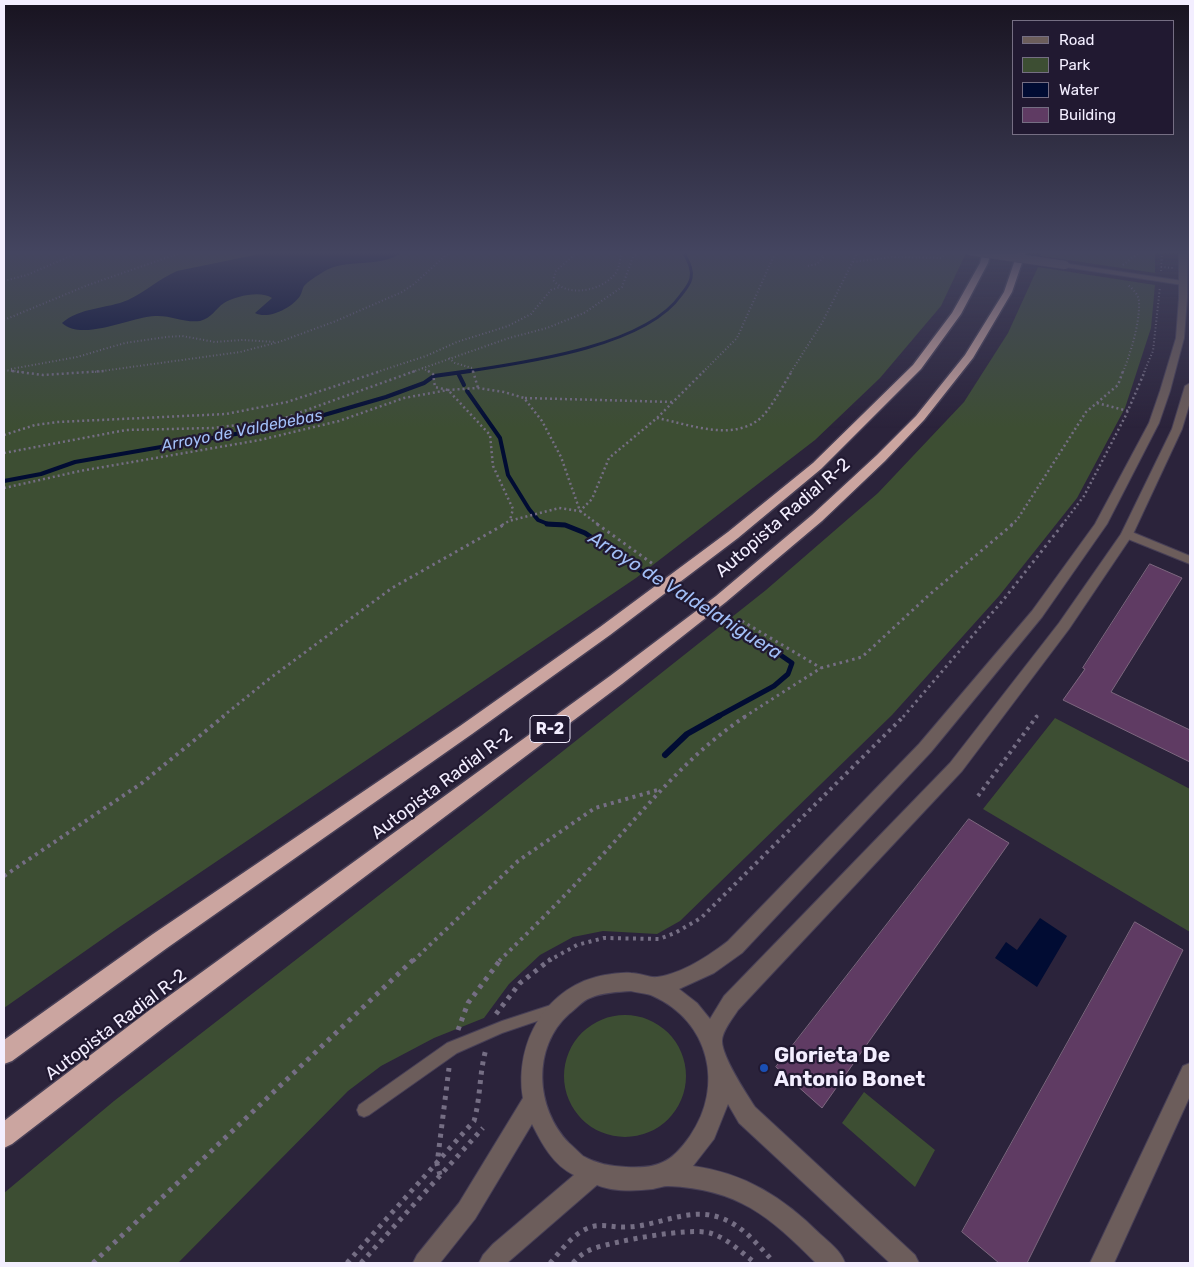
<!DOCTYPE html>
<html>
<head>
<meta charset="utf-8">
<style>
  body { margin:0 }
  #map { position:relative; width:1194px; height:1267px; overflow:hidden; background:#2b233b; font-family:Rubik,sans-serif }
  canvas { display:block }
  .frame { position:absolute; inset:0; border:5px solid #f3eeff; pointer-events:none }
  .legend { position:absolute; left:1012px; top:20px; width:162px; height:115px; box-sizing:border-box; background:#211931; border:1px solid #756e83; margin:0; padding:6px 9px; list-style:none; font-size:15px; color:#f3eeff }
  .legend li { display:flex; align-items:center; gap:10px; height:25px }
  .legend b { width:25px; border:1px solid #756e83 }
</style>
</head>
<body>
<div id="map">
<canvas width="1194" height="1267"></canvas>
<div class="frame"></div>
<ul class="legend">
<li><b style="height:6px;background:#6c5d5b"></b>Road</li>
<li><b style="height:14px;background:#3d4e33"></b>Park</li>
<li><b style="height:14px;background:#010c33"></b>Water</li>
<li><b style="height:14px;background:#5f3b63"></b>Building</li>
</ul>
</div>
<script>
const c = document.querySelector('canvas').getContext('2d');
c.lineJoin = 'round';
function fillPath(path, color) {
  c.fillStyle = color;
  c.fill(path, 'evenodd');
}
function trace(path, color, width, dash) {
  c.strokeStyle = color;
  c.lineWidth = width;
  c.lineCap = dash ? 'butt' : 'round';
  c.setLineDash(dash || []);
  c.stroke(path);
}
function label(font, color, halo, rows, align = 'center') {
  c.font = font + ' Rubik,sans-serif';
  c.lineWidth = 4.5;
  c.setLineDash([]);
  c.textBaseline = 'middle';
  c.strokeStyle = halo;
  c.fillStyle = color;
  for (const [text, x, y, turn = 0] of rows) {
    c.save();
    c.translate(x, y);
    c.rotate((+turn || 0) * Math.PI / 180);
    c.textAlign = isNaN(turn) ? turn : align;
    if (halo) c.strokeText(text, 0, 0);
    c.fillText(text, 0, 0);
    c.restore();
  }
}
fillPath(new Path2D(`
  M 4,251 L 967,251 L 941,306 L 880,378 L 815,440 L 636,578 L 118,928 L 4,1008 Z
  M 1041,251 L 1155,251 L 1155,273 L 1040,256 Z
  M 1038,267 L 1155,285 L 1151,328 L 1125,408 L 1077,498 L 999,596 L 892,715 L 680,921 L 657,934 L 603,931 L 573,937 L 540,955 L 509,984 L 484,1018 L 434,1038 L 381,1066 L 348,1091 L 178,1263 L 4,1263 L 4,1193 L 114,1101 L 481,816 L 766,590 L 878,493 L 964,402 L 1008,333 Z
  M 1055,718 L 1190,789 L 1190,932 L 983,809 Z
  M564 1076a61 61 0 1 1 122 0a61 61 0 1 1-122 0Z
  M 864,1092 L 935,1150 L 915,1187 L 842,1123 Z`), '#3d4e33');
fillPath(new Path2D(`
  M 274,251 L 404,251 C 379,270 347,257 323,272 C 317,276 308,281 304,286 C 302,289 302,293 300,296 C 292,308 268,320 255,313 L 272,298 C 261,290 235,296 224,303 C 215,309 212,318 200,321 C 184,323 171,315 155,316 C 131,317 82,342 62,323 C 80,307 107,309 128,300 C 145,292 159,279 177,271 Z
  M 1040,918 L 1067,936 L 1037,987 L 995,958 L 1006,942 L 1017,950 Z`), '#010c33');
trace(new Path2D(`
  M 462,372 C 522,363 645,347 681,295 C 685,290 690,284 691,278 C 693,269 688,261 684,253 L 686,251`), '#010c33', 3);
trace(new Path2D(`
  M 458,373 L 464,385
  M 467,391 L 500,438 L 508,475 L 529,509 L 538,520 L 548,524 L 562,525
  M 4,481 L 41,474 L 75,462 L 293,424 L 386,397 L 424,383 L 434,376 L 470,371`), '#010c33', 4);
trace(new Path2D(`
  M 547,524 L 565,525 L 585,533 L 641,571 L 769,647 L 792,663 L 788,674 L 774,686 L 717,717`), '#010c33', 5);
trace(new Path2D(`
  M 665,755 L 687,734 L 719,716`), '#010c33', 6);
const building = new Path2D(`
  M 1150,564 L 1182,578 L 1111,692 L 1190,730 L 1190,762 L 1063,700 L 1085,669 L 1083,668 Z
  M 969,819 L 1009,843 L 822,1108 L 776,1067 Z
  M 1135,922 L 1183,950 L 1027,1263 L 999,1263 L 962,1232 Z`);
fillPath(building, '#5f3b63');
trace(building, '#7d677f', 1);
const service = new Path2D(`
  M 554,1004 L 558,1006 L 560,1010 L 558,1014 L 502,1033 L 457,1053 L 369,1115 L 364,1117 L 359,1115 L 357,1110 L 359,1105 L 447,1043 L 502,1021 Z`);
const minor = new Path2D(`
  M 1062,263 L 1183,281 L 1187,283 L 1183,285 L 1065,267 L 1061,265 Z
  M 1127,530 L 1190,556 L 1190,564 L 1123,537 L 1121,534 Z
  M 1190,1063 L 1190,1096 L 1114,1263 L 1090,1263 L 1183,1066 Z`);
const tertiary = new Path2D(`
  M 1179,251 L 1187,251 L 1187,298 L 1184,338 L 1170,391 L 1159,423 L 1107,524 L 1042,617 L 931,752 L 742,953 L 714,973 L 679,989 L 697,1003 L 710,1019 L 724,996 L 950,763 L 1059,623 L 1121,534 L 1172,429 L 1185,386 L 1190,383 L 1190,402 L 1182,429 L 1133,534 L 1069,629 L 962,771 L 738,1010 C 733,1018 722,1031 722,1041 C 722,1057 746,1093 755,1107 L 915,1255 L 919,1263 L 890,1263 L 739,1123 L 728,1104 L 714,1139 L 693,1166 C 745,1173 784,1198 820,1234 C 830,1243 841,1251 845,1263 L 816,1263 C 769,1216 738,1189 668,1186 C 663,1186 658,1188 653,1189 C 636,1191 613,1192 597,1185 L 507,1263 L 479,1263 L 483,1255 L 493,1244 L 574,1175 C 553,1165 542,1144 532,1124 L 475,1219 L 440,1263 L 413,1263 L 417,1255 L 459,1203 L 523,1098 C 514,1042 547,985 605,975 C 613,974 623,972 631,973 C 640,973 650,978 657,977 C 681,974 710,955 728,941 L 919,744 L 1032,611 L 1095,524 L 1149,423 L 1160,391 L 1176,338 L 1179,298 ZM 631,991 C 638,993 647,993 653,996 C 709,1021 725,1086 690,1136 C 672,1162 658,1169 626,1167 C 611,1166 597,1164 583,1156 C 578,1152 574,1147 569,1143 C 535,1108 532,1047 569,1014 C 576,1009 582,1001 590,998 C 603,992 618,992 631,991 Z`);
const motorway = new Path2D(`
  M 983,251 L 991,251 L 988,263 L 961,314 L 921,369 L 821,469 L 738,538 L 610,635 L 472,734 L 167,948 L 12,1061 L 4,1064 L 4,1040 L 153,934 L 460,726 L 600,627 L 728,532 L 813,463 L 913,365 L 952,313 L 980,263 Z
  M 1018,251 L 1026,251 L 1012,292 L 973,358 L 924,420 L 885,461 L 822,521 L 726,602 L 622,684 L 167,1025 L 12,1144 L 4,1148 L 4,1121 L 151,1009 L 610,676 L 716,596 L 812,515 L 877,455 L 916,416 L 965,355 L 1004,292 Z`);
trace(service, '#473f56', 2);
trace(minor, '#473f56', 2);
trace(tertiary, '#473f56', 2);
trace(motorway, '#473f56', 3);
trace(new Path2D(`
  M 575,251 L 575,254 L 556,271 L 553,280 C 568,299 606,290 617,271 C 620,265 620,257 622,251
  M 4,253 L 19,251
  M 853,262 L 892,257 L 942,258 L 946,251
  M 1123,265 L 1141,251
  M 808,266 L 817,264 L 824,257 L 815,251
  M 1161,267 L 1173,268
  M 1161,271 L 1162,251
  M 4,281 L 27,275 L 82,251
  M 4,320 L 88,285 L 186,251
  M 449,358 L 455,363 L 472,368 L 473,372
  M 422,368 L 430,372
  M 11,369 L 77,357 L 125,343 L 166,337 L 182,336 L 215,342 L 243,340 L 276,342
  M 4,370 L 22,372
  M 95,372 L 240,352 L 279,342 L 336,321 L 402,292 L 414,284 L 446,255 L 456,251
  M 377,372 L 426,356 L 457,342 L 508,326 L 531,314 L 551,290 L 560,287
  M 412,372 L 509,338 L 547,328 L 584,313 L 622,287 L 633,257 L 640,251
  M 703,372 L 737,338 L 776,251
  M 791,372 L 822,323 L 856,255 L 864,251
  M 1123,372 C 1131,352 1140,323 1139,301 C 1138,294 1133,289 1128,285
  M 1144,372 L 1153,351 L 1160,287`), '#756e84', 2, [1, 2.5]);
trace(new Path2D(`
  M 12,371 L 43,375 L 104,371
  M 428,371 L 433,374 L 435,387 L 448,390 L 490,435 L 493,466 L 513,509 L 510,520
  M 473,371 L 478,388
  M 525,398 L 673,402
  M 1097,403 L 1128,411
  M 657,418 C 692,425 741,445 767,411 C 776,399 784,384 792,371
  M 4,435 L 35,425 L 58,422 L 226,414 L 287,402 L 381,371
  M 4,453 L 126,430 L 213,428 L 279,420 L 415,371
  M 4,488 L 80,471 L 260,440 L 339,421 L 404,398 L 448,390 L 478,388 L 504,392 L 524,398 L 542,421 L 561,457 L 580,511 L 599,525
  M 502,525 L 509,521 L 559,508 L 580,511 L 592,499 L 609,458 L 657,418 L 704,371
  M 1011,525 L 1017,520 L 1086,412 L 1118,385 L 1123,371
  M 1062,525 L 1084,496 L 1126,415 L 1145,371`), '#756e84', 2.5, [2, 3]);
trace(new Path2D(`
  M 597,524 L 653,564
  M 742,621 L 821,668
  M 222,717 L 269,679 L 392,588 L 505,524
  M 744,717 L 821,668 L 862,657 L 929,595 L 1013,524
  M 903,717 L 1004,599 L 1063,524
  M 1036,717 L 1038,715`), '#756e84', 3, [2.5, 4]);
trace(new Path2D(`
  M 978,796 L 1037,716
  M 4,876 L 142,783 L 224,716
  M 413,961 L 518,861 L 595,808 L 661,789
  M 499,961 C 536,925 572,889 606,851 C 650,803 691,752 746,716
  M 548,961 L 577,945 L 604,938 L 659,939 L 675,933 L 701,918 L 904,716`), '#756e84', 4, [3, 4.5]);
trace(new Path2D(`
  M 496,1014 L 520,983 L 551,959
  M 458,1030 L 468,1003 L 501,959
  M 440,1175 L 437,1164 L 449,1068
  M 93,1263 L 414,959
  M 347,1263 L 474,1121 C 481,1096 479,1074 486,1049
  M 361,1263 L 483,1128
  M 550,1263 C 561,1251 571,1236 586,1229 C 600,1222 613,1228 627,1227 C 659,1226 690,1206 721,1218 C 743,1226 756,1243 771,1259
  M 573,1263 C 579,1256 586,1251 595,1248 C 617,1241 689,1227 710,1233 C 727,1238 741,1252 755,1263`), '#756e84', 5, [4, 5.5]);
fillPath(service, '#6c5d5b');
fillPath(minor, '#6c5d5b');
fillPath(tertiary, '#6c5d5b');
fillPath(motorway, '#cba5a0');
const minorBridge = new Path2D(`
  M 970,251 L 1065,265`);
trace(minorBridge, '#473f56', 9, []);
trace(minorBridge, '#6c5d5b', 8);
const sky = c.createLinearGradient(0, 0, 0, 428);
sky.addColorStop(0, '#181320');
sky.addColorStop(0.59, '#444560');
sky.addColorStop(1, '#44456000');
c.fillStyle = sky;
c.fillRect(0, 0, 1194, 428);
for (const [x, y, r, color] of [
  [764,1068,5,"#1a4fb4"]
]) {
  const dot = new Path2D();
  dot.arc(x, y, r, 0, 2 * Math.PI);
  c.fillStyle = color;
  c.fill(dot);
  trace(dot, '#211931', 2);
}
label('italic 16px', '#a2bff8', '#211931', [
  ["Arroyo de Valdebebas",242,431,-11]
]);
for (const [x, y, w] of [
  [550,729,40]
]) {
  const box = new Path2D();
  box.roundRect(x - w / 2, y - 13.5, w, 27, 4);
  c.fillStyle = '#211931';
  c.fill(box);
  trace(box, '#f3eeff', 1);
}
label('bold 16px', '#f3eeff', null, [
  ["R-2",550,729]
]);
label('18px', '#f3eeff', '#211931', [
  ["Autopista Radial R-2",783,518,-41],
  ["Autopista Radial R-2",442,784,-37],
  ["Autopista Radial R-2",116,1025,-37]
]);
label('italic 19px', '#a2bff8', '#211931', [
  ["Arroyo de Valdelahiguera",685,596,32]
]);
label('bold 21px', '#f3eeff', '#211931', [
  ["Glorieta De",774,1056],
  ["Antonio Bonet",774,1080]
], 'left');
</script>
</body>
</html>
